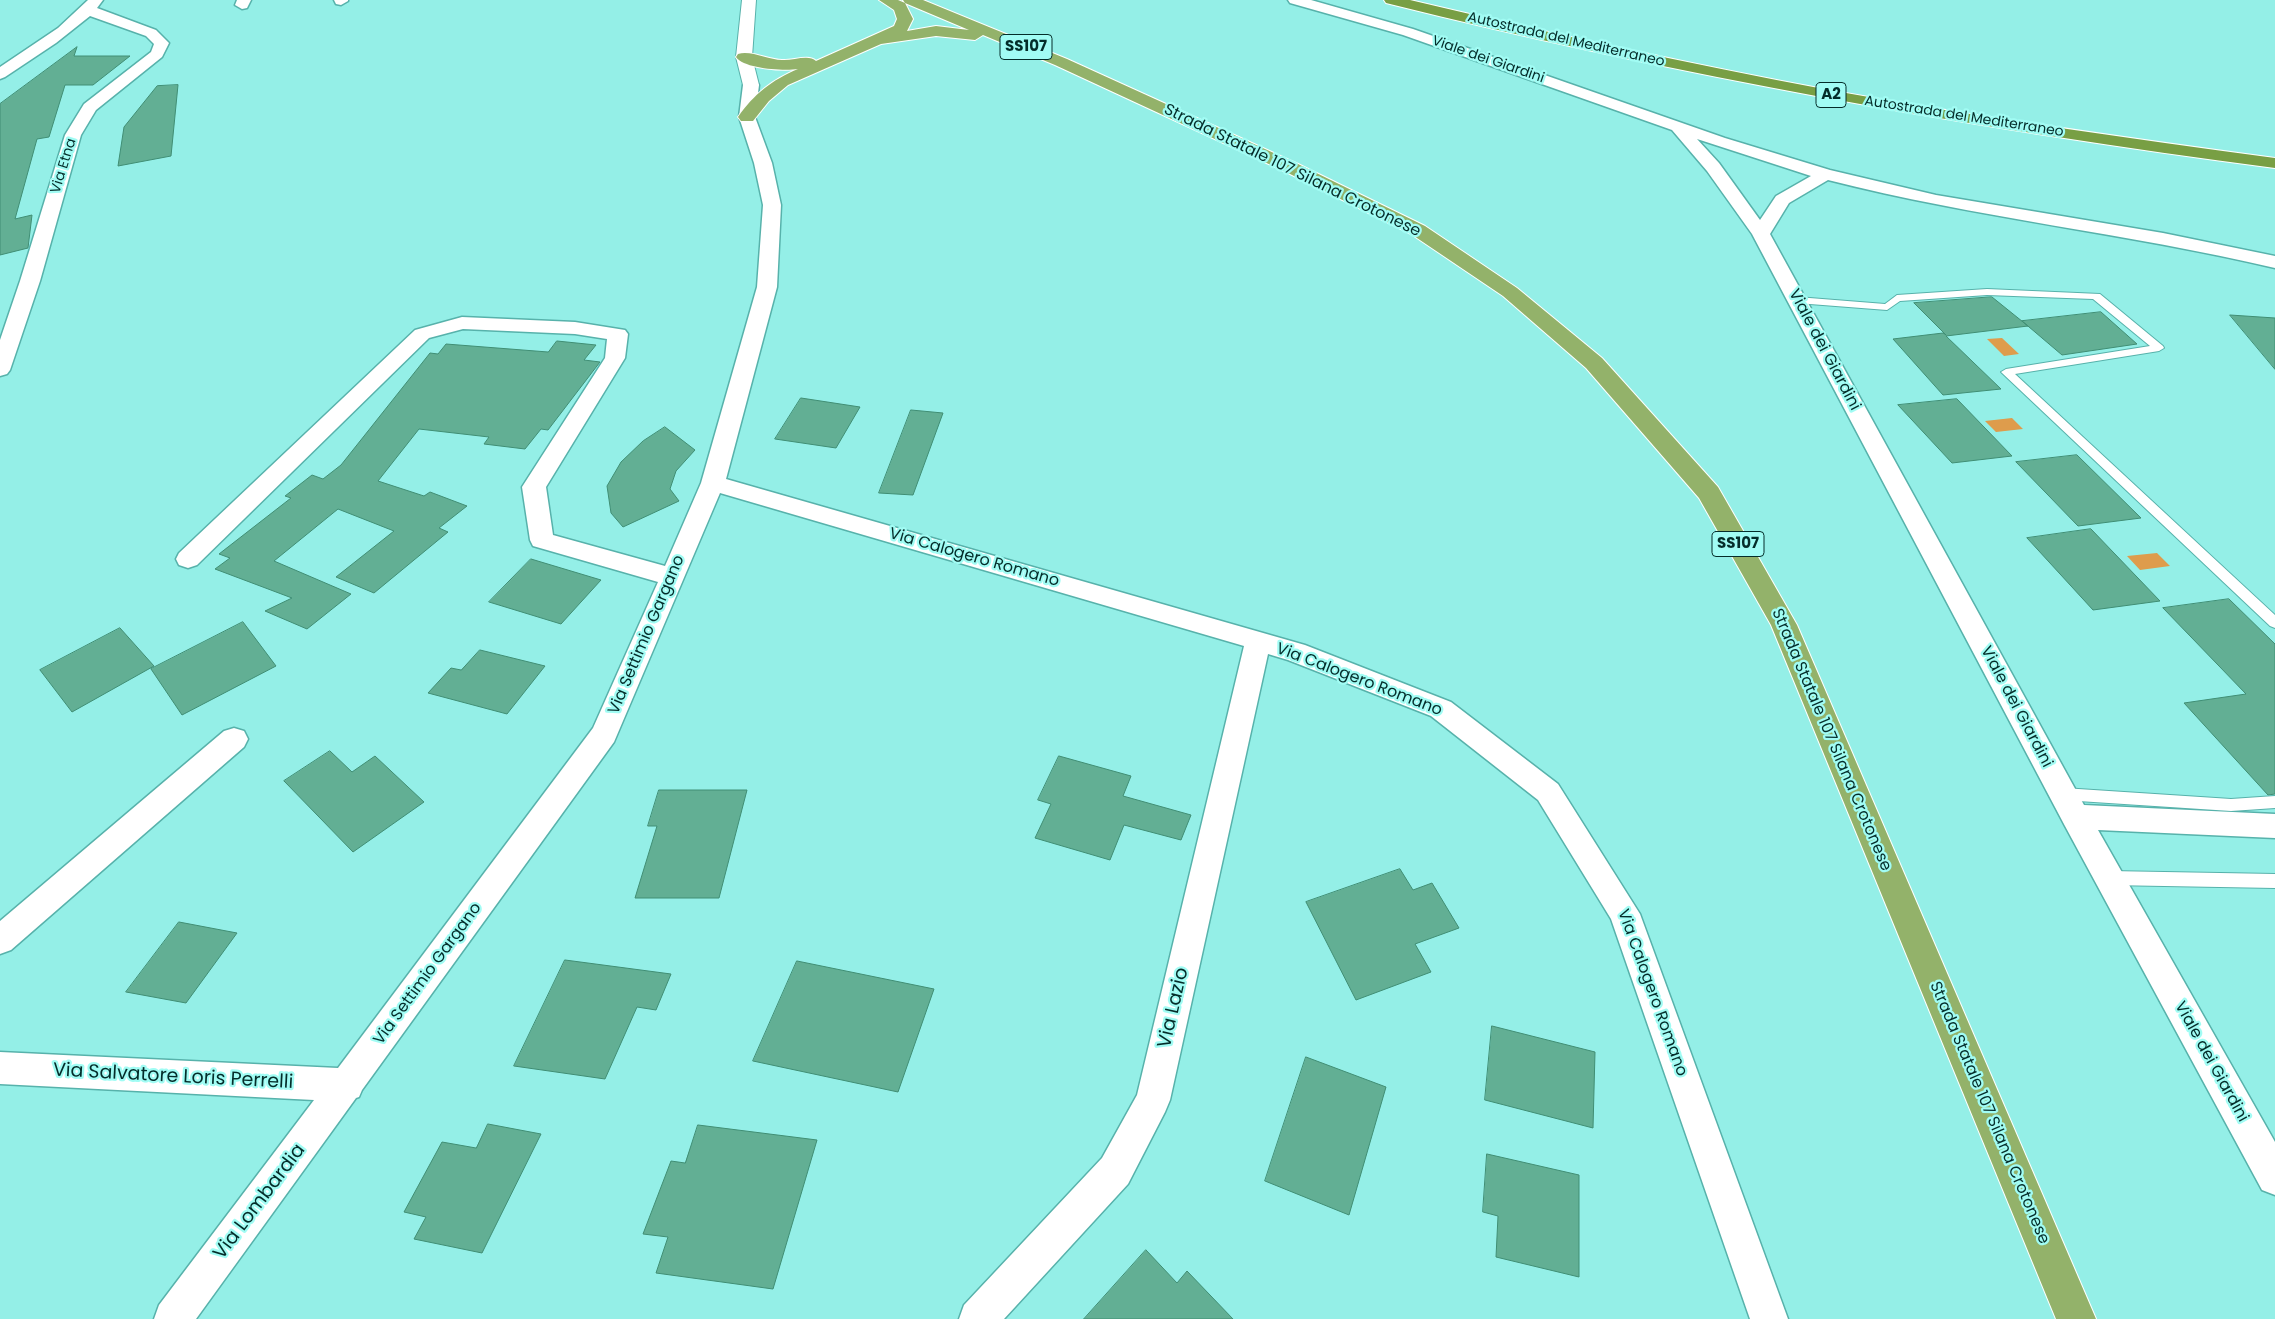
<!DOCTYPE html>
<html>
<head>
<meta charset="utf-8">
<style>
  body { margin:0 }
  canvas { display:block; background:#94efe7 }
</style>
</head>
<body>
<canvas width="2275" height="1319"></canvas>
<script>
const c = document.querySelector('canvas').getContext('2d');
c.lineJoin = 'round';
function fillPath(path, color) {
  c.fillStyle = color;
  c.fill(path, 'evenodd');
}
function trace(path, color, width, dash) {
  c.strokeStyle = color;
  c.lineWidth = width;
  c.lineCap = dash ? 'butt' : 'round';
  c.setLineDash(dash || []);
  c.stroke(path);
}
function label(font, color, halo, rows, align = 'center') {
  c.font = font + ' Poppins,sans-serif';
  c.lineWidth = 4.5;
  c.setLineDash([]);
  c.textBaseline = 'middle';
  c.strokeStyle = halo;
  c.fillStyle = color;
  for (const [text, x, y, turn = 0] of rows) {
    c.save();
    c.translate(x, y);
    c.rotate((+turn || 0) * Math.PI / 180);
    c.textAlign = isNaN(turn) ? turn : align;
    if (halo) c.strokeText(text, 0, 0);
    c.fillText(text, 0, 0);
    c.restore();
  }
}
fillPath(new Path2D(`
  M 2002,338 L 2019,354 L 2004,356 L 1987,339 Z
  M 2012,418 L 2023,429 L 1996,432 L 1985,421 Z
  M 2157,553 L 2170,566 L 2140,570 L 2127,556 Z`), '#de9c4c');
const building = new Path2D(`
  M 77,47 L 74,56 L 130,56 L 93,85 L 65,85 L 49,137 L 37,139 L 15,219 L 32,215 L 28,248 L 0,255 L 0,104 Z
  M 178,85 L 171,156 L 118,166 L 124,127 L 157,86 Z
  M 1992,297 L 2028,326 L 1946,336 L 2001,389 L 1943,395 L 1893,339 L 1943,333 L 1946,335 L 1914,303 Z
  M 2101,312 L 2137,344 L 2062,355 L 2022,321 Z
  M 2230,315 L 2275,318 L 2275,369 Z
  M 557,341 L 596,345 L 584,360 L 600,362 L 548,430 L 541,429 L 525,449 L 484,444 L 489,437 L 419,429 L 378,481 L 424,496 L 430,492 L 467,506 L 439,528 L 448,532 L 374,593 L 336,577 L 394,531 L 338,509 L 274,561 L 351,594 L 307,629 L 265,611 L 292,598 L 215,569 L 230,558 L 219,554 L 291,498 L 285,496 L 312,475 L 323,479 L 341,465 L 430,353 L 438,354 L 446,344 L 548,352 Z
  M 801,398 L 860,407 L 836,448 L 775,439 Z
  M 1957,399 L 2012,456 L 1952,463 L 1898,405 Z
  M 911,410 L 943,413 L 913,495 L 879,493 Z
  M 665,427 L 695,450 L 676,471 L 670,489 L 679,501 L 623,527 L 611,513 L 607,486 L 621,462 L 643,441 Z
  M 2077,455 L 2141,518 L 2078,526 L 2016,462 Z
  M 2091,529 L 2160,601 L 2093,610 L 2027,538 Z
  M 531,559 L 601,580 L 561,624 L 489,602 Z
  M 2229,599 L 2275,644 L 2275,794 L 2268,795 L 2184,703 L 2246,694 L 2163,608 Z
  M 243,622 L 276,666 L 182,715 L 151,669 Z
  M 120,628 L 154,666 L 72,712 L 40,670 Z
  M 480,650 L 545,666 L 507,714 L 428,693 L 451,668 L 461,670 Z
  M 330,751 L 352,772 L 375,756 L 424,802 L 353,852 L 284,781 Z
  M 1059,756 L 1131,776 L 1123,796 L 1191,815 L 1181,840 L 1124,825 L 1110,860 L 1035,838 L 1051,804 L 1038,800 Z
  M 659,790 L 747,790 L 719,898 L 635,898 L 657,826 L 648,826 Z
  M 1400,869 L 1413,890 L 1432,883 L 1459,928 L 1415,944 L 1431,972 L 1356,1000 L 1306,902 Z
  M 179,922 L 237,933 L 186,1003 L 126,992 Z
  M 565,960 L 671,974 L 656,1010 L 637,1007 L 605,1079 L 514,1066 Z
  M 797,961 L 934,989 L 898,1092 L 753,1061 Z
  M 1492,1026 L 1595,1052 L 1593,1128 L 1485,1100 Z
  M 1306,1057 L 1386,1087 L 1349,1215 L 1265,1181 Z
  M 488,1124 L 541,1134 L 482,1253 L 414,1239 L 426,1217 L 404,1212 L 442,1142 L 476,1148 Z
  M 698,1125 L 817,1140 L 773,1289 L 656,1273 L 668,1237 L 643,1234 L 671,1161 L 685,1163 Z
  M 1487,1154 L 1579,1175 L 1579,1277 L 1496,1257 L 1498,1216 L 1483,1212 Z
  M 1146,1250 L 1177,1283 L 1187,1271 L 1233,1319 L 1084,1319 Z`);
fillPath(building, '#62af94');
trace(building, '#408e74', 1);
const service = new Path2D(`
  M 1987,289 L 2100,294 L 2163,346 L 2164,348 L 2159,351 L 2015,374 L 2275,615 L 2275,628 L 2270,626 L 2001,372 L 2006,369 L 2150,346 L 2093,299 L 1987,295 L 1900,301 L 1887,310 L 1797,303 L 1792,300 L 1797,297 L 1885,304 L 1897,295 Z
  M 2063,788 L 2231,799 L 2275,796 L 2275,808 L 2231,811 L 2063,800 L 2058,798 L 2055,794 L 2058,790 Z
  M 2109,871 L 2275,874 L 2275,888 L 2109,885 L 2103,883 L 2101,878 L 2103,873 Z`);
const minor = new Path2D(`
  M 88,0 L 103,0 L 97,8 L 156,30 L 169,43 L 162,57 L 96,110 L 81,135 L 40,281 L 10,370 L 7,374 L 0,376 L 0,340 L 20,281 L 65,135 L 84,104 L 151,52 L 154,44 L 146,36 L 90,16 L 56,43 L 5,77 L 0,79 L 0,67 L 58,28 Z
  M 237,0 L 251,0 L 247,8 L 242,9 L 235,5 Z
  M 334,0 L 348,0 L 348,1 L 341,5 L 336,4 Z
  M 1288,0 L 1311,0 L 1413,29 L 1725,138 L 1830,170 L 1936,195 L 2163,233 L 2275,256 L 2275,268 C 2127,233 1976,218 1828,180 L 1789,203 L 1770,234 L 2084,805 L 2275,814 L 2275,838 L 2098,830 L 2275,1142 L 2275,1195 L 2262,1190 L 2065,826 L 1752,234 L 1707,171 L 1672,130 L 1403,35 L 1290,3 ZM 1697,139 L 1811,176 L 1776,196 L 1760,220 L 1719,163 Z
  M 751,80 L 757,82 L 759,85 L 755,117 L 772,163 L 781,205 L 777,287 L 726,479 L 1305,645 L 1451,702 L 1558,784 L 1640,914 L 1788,1319 L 1750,1319 L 1611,919 L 1538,800 L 1431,716 L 1288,660 L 1268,654 L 1170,1100 L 1165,1112 L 1128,1184 L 1004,1319 L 959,1319 L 964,1305 L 1102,1158 L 1137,1095 L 1244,646 L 720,493 L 614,742 L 362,1090 L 359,1097 L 356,1098 L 196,1319 L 154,1319 L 159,1305 L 314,1100 L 0,1084 L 0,1052 L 338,1068 L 593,728 L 658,582 L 533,546 L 530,540 L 522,487 L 605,358 L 607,339 L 575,334 L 463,329 L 429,338 L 197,565 L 188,568 L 179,565 L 176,559 L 179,553 L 415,330 L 462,317 L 575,322 L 625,330 L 628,334 L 625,358 L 546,487 L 553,535 L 665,566 L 701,483 L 757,287 L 763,205 L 754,163 L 739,117 L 743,85 L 745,82 Z
  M 234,728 L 244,731 L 248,739 L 244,747 L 11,950 L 0,954 L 0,921 L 224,731 Z`);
const tertiary = new Path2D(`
  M 742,0 L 756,0 L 752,57 L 759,85 L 757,88 L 745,88 L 743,85 L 736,57 Z`);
const trunk = new Path2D(`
  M 879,0 L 898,0 L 905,3 L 903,0 L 923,0 L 1067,59 L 1298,164 L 1425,226 L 1517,288 L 1602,358 L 1718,487 L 1797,625 L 2096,1319 L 2056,1319 L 1771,625 L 1699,498 L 1586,368 L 1503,296 L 1411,234 L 1286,172 L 1055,65 L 983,35 L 975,40 L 936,36 L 881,44 L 788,85 L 769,101 L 753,121 L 741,121 L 738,117 C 754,94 772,80 798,69 C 784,71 744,69 736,57 L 738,54 C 751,50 768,60 782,60 C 792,61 809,54 816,61 L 894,26 L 897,19 L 894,10 ZM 905,3 L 969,30 L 936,26 L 907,31 L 913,19 Z`);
const motorway = new Path2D(`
  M 1384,0 L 1410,0 C 1549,33 1689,64 1829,90 C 1977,117 2126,138 2275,158 L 2275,168 C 1976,129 1679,76 1386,3 Z`);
trace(service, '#57b2ab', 2);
trace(minor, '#57b2ab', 3);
trace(tertiary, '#57b2ab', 2);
trace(trunk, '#fff', 2);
trace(motorway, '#fff', 2);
fillPath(service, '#fff');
fillPath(minor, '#fff');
fillPath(tertiary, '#fff');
fillPath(trunk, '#93b26a');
fillPath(motorway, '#789f44');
label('14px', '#042d2a', '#a1fcf4', [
  ["Autostrada del Mediterraneo",1566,40,13],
  ["Viale dei Giardini",1488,60,19],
  ["Autostrada del Mediterraneo",1964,117,9],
  ["Via Etna",64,166,-73]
]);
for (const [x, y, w] of [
  [1026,47,52],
  [1831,95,30],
  [1738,544,52]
]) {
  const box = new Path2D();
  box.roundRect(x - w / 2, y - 12.5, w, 25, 4);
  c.fillStyle = '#a1fcf4';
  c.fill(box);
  trace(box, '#042d2a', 1);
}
label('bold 15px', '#042d2a', null, [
  ["SS107",1026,47],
  ["A2",1831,95],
  ["SS107",1738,544]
]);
label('16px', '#042d2a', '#a1fcf4', [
  ["Strada Statale 107 Silana Crotonese",1292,171,26],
  ["Viale dei Giardini",1824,350,62],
  ["Via Calogero Romano",974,558,16],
  ["Via Settimio Gargano",647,635,-67],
  ["Via Calogero Romano",1359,680,21],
  ["Viale dei Giardini",2016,707,62],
  ["Strada Statale 107 Silana Crotonese",1831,740,67],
  ["Via Settimio Gargano",428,974,-54],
  ["Via Calogero Romano",1652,993,70],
  ["Viale dei Giardini",2211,1062,61],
  ["Strada Statale 107 Silana Crotonese",1989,1113,67]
]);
label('19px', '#042d2a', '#a1fcf4', [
  ["Via Lazio",1174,1008,-77],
  ["Via Salvatore Loris Perrelli",173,1077,3],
  ["Via Lombardia",260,1202,-53]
]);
</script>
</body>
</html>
